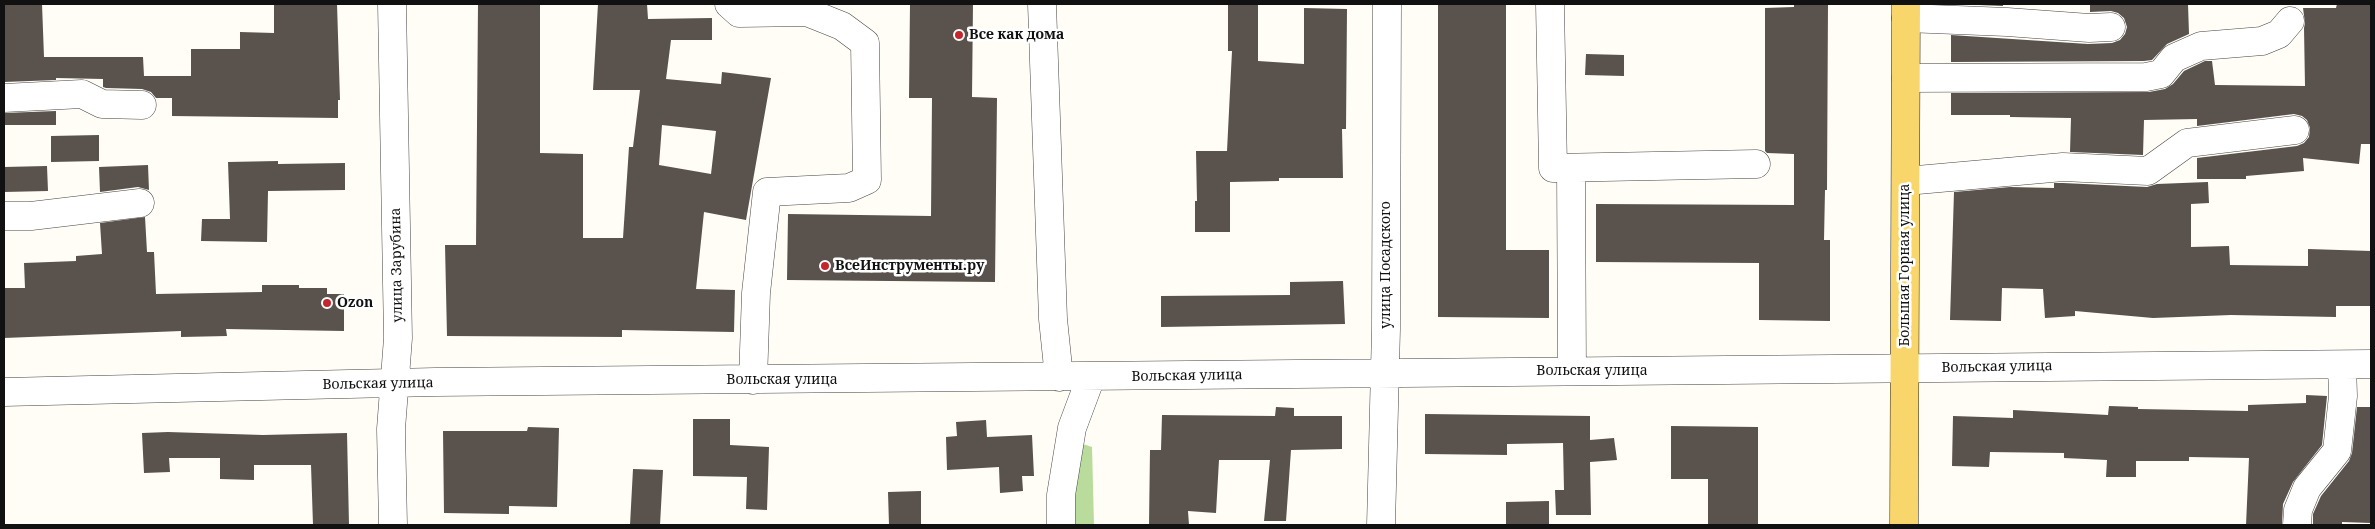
<!DOCTYPE html>
<html>
<head>
<meta charset="utf-8">
<style>
  body { margin:0 }
  #map { position:relative; width:2375px; height:529px; overflow:hidden; background:#fffdf5; font-family:"Noto Serif",serif }
  canvas { display:block }
  .frame { position:absolute; inset:0; border:5px solid #111; pointer-events:none }
</style>
</head>
<body>
<div id="map">
<canvas width="2375" height="529"></canvas>
<div class="frame"></div>
</div>
<script>
const c = document.querySelector('canvas').getContext('2d');
c.lineJoin = 'round';
function fillPath(path, color) {
  c.fillStyle = color;
  c.fill(path, 'evenodd');
}
function trace(path, color, width, dash) {
  c.strokeStyle = color;
  c.lineWidth = width;
  c.lineCap = dash ? 'butt' : 'round';
  c.setLineDash(dash || []);
  c.stroke(path);
}
function label(font, color, halo, rows, align = 'center') {
  c.font = font + ' "Noto Serif",serif';
  c.lineWidth = 5;
  c.setLineDash([]);
  c.textBaseline = 'middle';
  c.strokeStyle = halo;
  c.fillStyle = color;
  for (const [text, x, y, turn = 0] of rows) {
    c.save();
    c.translate(x, y);
    c.rotate((+turn || 0) * Math.PI / 180);
    c.textAlign = isNaN(turn) ? turn : align;
    if (halo) c.strokeText(text, 0, 0);
    c.fillText(text, 0, 0);
    c.restore();
  }
}
fillPath(new Path2D(`
  M 1080,443 L 1092,447 L 1094,525 L 1031,525 L 1049,524 Z`), '#b9dc9c');
fillPath(new Path2D(`
  M 4,4 L 42,4 L 44,57 L 143,57 L 144,76 L 191,76 L 191,49 L 240,49 L 240,32 L 274,33 L 274,4 L 337,4 L 340,100 L 338,100 L 338,118 L 172,116 L 172,98 L 156,98 L 151,92 L 142,89 L 106,88 L 103,87 L 103,79 L 56,78 L 56,80 L 4,82 Z
  M 478,4 L 540,4 L 540,153 L 583,154 L 583,238 L 623,238 L 629,147 L 633,147 L 640,90 L 593,90 L 598,4 L 647,4 L 648,19 L 712,18 L 712,40 L 671,40 L 666,79 L 721,84 L 722,72 L 771,78 L 746,220 L 704,212 L 696,289 L 735,290 L 734,332 L 622,330 L 622,337 L 447,336 L 445,245 L 476,245 ZM 662,125 L 716,131 L 711,174 L 659,165 Z
  M 910,4 L 973,4 L 972,97 L 997,98 L 995,282 L 787,280 L 788,214 L 931,216 L 932,98 L 909,98 Z
  M 1228,4 L 1258,4 L 1258,61 L 1304,64 L 1304,8 L 1347,9 L 1346,129 L 1342,129 L 1343,178 L 1279,178 L 1279,181 L 1230,182 L 1230,232 L 1195,232 L 1195,201 L 1197,201 L 1196,151 L 1227,151 L 1232,51 L 1228,51 Z
  M 1438,4 L 1506,4 L 1506,250 L 1549,250 L 1549,318 L 1438,317 Z
  M 1794,4 L 1828,4 L 1827,190 L 1825,190 L 1824,240 L 1830,240 L 1830,321 L 1759,320 L 1759,263 L 1596,262 L 1596,204 L 1794,205 L 1794,154 L 1767,153 L 1765,151 L 1765,8 L 1794,7 Z
  M 1955,4 L 2003,4 L 2003,6 Z
  M 2090,4 L 2188,4 L 2189,34 L 2167,44 L 2152,60 L 2144,61 L 1951,62 L 1951,35 L 2088,44 L 2112,43 L 2120,40 L 2125,34 L 2127,27 L 2124,18 L 2118,13 L 2111,11 L 2090,12 Z
  M 2337,4 L 2371,4 L 2371,144 L 2361,144 L 2359,164 L 2303,158 L 2304,171 L 2246,176 L 2246,179 L 2197,179 L 2197,158 L 2297,146 L 2304,143 L 2309,137 L 2310,128 L 2307,120 L 2302,116 L 2294,114 L 2197,126 L 2197,119 L 2144,120 L 2143,155 L 2070,152 L 2071,118 L 2010,117 L 2010,115 L 1951,115 L 1951,93 L 2149,92 L 2165,89 L 2173,84 L 2184,71 L 2205,61 L 2212,61 L 2215,85 L 2305,86 L 2304,28 L 2305,23 L 2303,8 L 2336,8 Z
  M 1586,54 L 1624,55 L 1624,76 L 1585,75 Z
  M 56,111 L 56,125 L 4,125 L 4,113 Z
  M 99,135 L 99,161 L 51,162 L 51,136 Z
  M 278,161 L 278,164 L 345,163 L 345,190 L 268,191 L 267,242 L 201,241 L 202,219 L 230,219 L 228,162 Z
  M 148,165 L 149,190 L 138,187 L 100,192 L 99,167 Z
  M 47,166 L 48,191 L 4,192 L 4,167 Z
  M 2208,182 L 2209,203 L 2191,204 L 2191,247 L 2229,246 L 2230,265 L 2308,266 L 2308,249 L 2371,251 L 2371,306 L 2336,306 L 2336,317 L 2231,315 L 2153,318 L 2075,311 L 2075,316 L 2045,318 L 2043,289 L 2002,288 L 2001,321 L 1950,320 L 1954,192 L 2010,187 L 2054,188 L 2054,183 L 2063,183 L 2147,187 L 2157,184 Z
  M 145,217 L 147,252 L 154,252 L 156,294 L 262,292 L 262,285 L 299,285 L 299,288 L 327,288 L 327,294 L 344,294 L 344,331 L 226,329 L 227,336 L 181,337 L 181,331 L 4,338 L 4,288 L 25,288 L 24,263 L 76,261 L 76,256 L 102,254 L 100,223 Z
  M 1343,281 L 1345,324 L 1161,327 L 1161,296 L 1290,295 L 1290,282 Z
  M 2306,395 L 2327,396 L 2322,445 L 2293,482 L 2283,504 L 2282,525 L 2246,525 L 2249,458 L 2189,457 L 2189,461 L 2136,461 L 2136,477 L 2106,477 L 2107,460 L 2064,458 L 2064,453 L 1990,452 L 1989,467 L 1952,466 L 1953,416 L 2013,418 L 2013,410 L 2108,415 L 2109,406 L 2138,407 L 2138,409 L 2248,411 L 2248,405 L 2306,403 Z
  M 1276,407 L 1294,408 L 1294,416 L 1342,416 L 1342,449 L 1291,450 L 1286,521 L 1264,521 L 1270,460 L 1219,460 L 1216,513 L 1188,511 L 1189,525 L 1149,525 L 1150,450 L 1161,450 L 1162,415 L 1275,416 Z
  M 2357,407 L 2371,407 L 2371,523 L 2342,522 L 2342,525 L 2313,525 L 2313,514 L 2321,496 L 2349,461 L 2352,453 Z
  M 1425,414 L 1590,416 L 1590,440 L 1614,438 L 1617,460 L 1590,462 L 1591,515 L 1556,515 L 1555,490 L 1564,490 L 1563,443 L 1507,444 L 1507,455 L 1425,454 Z
  M 693,419 L 730,419 L 730,445 L 769,447 L 767,510 L 746,509 L 747,477 L 693,476 Z
  M 986,420 L 987,437 L 1032,435 L 1034,476 L 1022,476 L 1023,491 L 1000,493 L 999,467 L 947,470 L 946,437 L 957,436 L 956,422 Z
  M 1671,426 L 1758,427 L 1758,525 L 1708,525 L 1708,479 L 1671,479 Z
  M 528,427 L 559,428 L 557,507 L 509,506 L 509,514 L 444,513 L 443,431 L 527,431 Z
  M 168,432 L 263,435 L 347,433 L 349,525 L 313,525 L 311,465 L 254,465 L 254,480 L 220,479 L 220,458 L 169,458 L 170,472 L 144,473 L 142,433 Z
  M 633,469 L 663,470 L 660,525 L 630,525 Z
  M 921,491 L 921,525 L 889,525 L 888,492 Z
  M 1549,501 L 1549,525 L 1506,525 L 1506,502 Z`), '#5a524d');
const minor = new Path2D(`
  M 392,4 L 398,338 L 391,429 L 393,525
  M 729,4 L 739,13 L 807,12 L 842,26 L 865,43 L 867,180 L 849,188 L 767,192 L 756,293 L 753,380
  M 1042,4 L 1053,319 L 1059,377
  M 1550,4 L 1553,168 L 1756,164
  M 1906,18 L 2007,22 L 2089,28 L 2111,27
  M 1906,78 L 2146,77 L 2161,74 L 2174,58 L 2201,46 L 2262,41 L 2279,34 L 2290,21
  M 4,98 L 82,94 L 102,104 L 142,105
  M 1571,168 L 1572,371
  M 1906,181 L 2063,167 L 2148,171 L 2187,143 L 2295,130
  M 4,216 L 31,216 L 140,203
  M 4,392 L 435,382 L 2371,364
  M 1061,525 L 1061,495 L 1072,428 L 1091,377
  M 1381,525 L 1386,329 L 1387,4
  M 2297,525 L 2298,510 L 2307,488 L 2337,451 L 2343,396 L 2342,365`);
const major = new Path2D(`
  M 1904,525 L 1906,4`);
trace(minor, '#444', 29);
trace(major, '#222', 29);
trace(minor, '#fff', 28);
trace(major, '#f9d66b', 28);
for (const [x, y, r, color] of [
  [959,35,5,"#c4262e"],
  [825,266,5,"#c4262e"],
  [327,303,5,"#c4262e"]
]) {
  const dot = new Path2D();
  dot.arc(x, y, r, 0, 2 * Math.PI);
  c.fillStyle = color;
  c.fill(dot);
  trace(dot, '#fff', 2);
}
label('bold 14px', '#111', '#fff', [
  ["Все как дома",969,35],
  ["ВсеИнструменты.ру",835,266],
  ["Ozon",337,303]
], 'left');
label('14px', '#111', '#fff', [
  ["улица Зарубина",397,265,-91],
  ["улица Посадского",1386,265,-90],
  ["Большая Горная улица",1905,265,-90],
  ["Вольская улица",1997,367,-1],
  ["Вольская улица",1592,371],
  ["Вольская улица",1187,376,-1],
  ["Вольская улица",782,380],
  ["Вольская улица",378,384,-1]
]);
</script>
</body>
</html>
